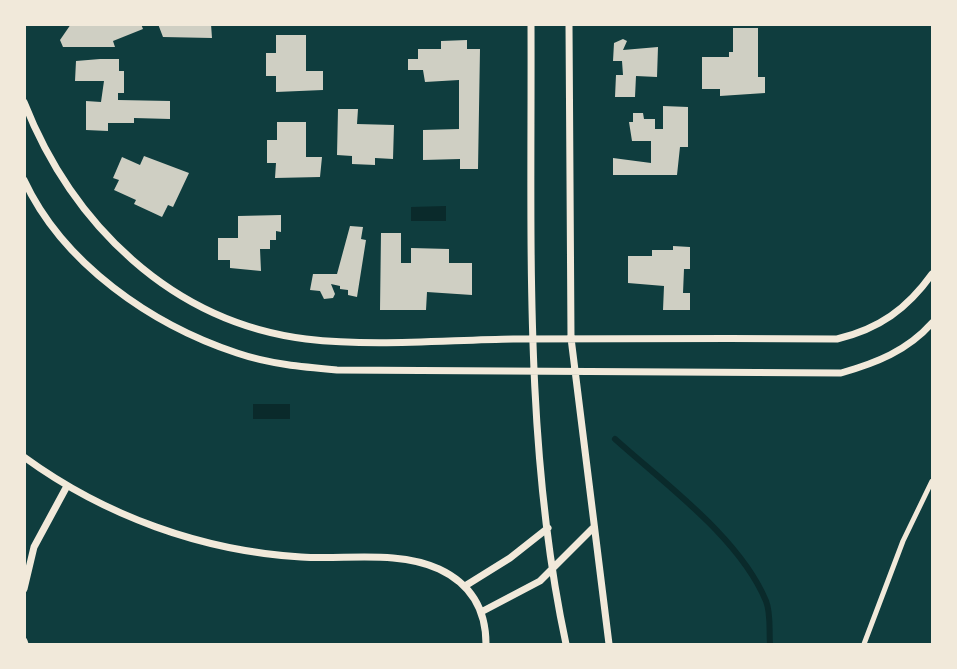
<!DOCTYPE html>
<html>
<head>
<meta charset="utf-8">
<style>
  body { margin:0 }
  #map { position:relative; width:957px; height:669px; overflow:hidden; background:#0f3d3e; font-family:"Nunito Sans",sans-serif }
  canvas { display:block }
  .frame { position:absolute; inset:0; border:26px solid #f1e9da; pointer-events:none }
</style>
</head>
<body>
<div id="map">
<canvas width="957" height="669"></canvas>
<div class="frame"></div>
</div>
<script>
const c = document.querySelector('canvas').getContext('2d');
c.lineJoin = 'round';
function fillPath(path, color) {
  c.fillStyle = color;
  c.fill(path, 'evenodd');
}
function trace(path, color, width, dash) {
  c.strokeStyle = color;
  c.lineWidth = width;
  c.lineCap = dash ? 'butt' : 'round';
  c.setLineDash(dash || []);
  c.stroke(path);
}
fillPath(new Path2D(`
  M 446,206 L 446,221 L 411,221 L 411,207 Z
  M 253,404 L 290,404 L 290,419 L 253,419 Z`), '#0a2a2b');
trace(new Path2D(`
  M 615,439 C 665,484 740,538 766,601 C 771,613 769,631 770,644`), '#0a2a2b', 6);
fillPath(new Path2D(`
  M 71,24 L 141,24 L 143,29 L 113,41 L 115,47 L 63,47 L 60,40 Z
  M 158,24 L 211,24 L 212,38 L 163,37 Z
  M 733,28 L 758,28 L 758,77 L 765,77 L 765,93 L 720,96 L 720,89 L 702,89 L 702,57 L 729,57 L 729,52 L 733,52 Z
  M 276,35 L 306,35 L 306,71 L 323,71 L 323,90 L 276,92 L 276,76 L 266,76 L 266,53 L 276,53 Z
  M 623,39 L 627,41 L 623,50 L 658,47 L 657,77 L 636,76 L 635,97 L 615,97 L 616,75 L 623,75 L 622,61 L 613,61 L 614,43 Z
  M 467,40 L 467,49 L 480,49 L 478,169 L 460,169 L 460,159 L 423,160 L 423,130 L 459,129 L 459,80 L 425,82 L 423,70 L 408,70 L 408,59 L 418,59 L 418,49 L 441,49 L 441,41 Z
  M 100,59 L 119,59 L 119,71 L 124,71 L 124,93 L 118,93 L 118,100 L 170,101 L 170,119 L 134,118 L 134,123 L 108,123 L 108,131 L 86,130 L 86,101 L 101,102 L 104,81 L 75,81 L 76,61 Z
  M 663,106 L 688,107 L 688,147 L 680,147 L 677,175 L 613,175 L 613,158 L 651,163 L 651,141 L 632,141 L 629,122 L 633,122 L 633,113 L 643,113 L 644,119 L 655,119 L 655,129 L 663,129 Z
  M 338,109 L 358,109 L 357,124 L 394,125 L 393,159 L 375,158 L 375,165 L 352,164 L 352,156 L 337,155 Z
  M 277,122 L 306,122 L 306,157 L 322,157 L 320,177 L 275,178 L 276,163 L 267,163 L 267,140 L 277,140 Z
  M 144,156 L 189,173 L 173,207 L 168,205 L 162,217 L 134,204 L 136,200 L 114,190 L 119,180 L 113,178 L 122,157 L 140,165 Z
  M 281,215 L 281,232 L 276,231 L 276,240 L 270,240 L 270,249 L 260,249 L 261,271 L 230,268 L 230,260 L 218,260 L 218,238 L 238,238 L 238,216 Z
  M 350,226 L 363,227 L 361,239 L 366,240 L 357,297 L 348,295 L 348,290 L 340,289 L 340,286 L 331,284 L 335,294 L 333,298 L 324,299 L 320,291 L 310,290 L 313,274 L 337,274 Z
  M 381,233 L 401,233 L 401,263 L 411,263 L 411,248 L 449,249 L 449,263 L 472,263 L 472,295 L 427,292 L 426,310 L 380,310 Z
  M 673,246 L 690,247 L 690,269 L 684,269 L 683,293 L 690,293 L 690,310 L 663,310 L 664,286 L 628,283 L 628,256 L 652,256 L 652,250 L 673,250 Z`), '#cfcfc3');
trace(new Path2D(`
  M 864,644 L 903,541 L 932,481`), '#f1e9da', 5);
trace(new Path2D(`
  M 531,24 C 532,229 523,444 566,644
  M 569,24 L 571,338 L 609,644
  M 24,102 C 72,224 171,322 306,339 C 374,347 445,340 513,339 C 621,339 729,338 837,339 C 879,329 907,309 932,274
  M 24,180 C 63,264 152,325 237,353 C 269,364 303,367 337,370 L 841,373 C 876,363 907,351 932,323
  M 24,457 C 105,516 202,551 301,557 C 345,560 398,550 439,569 C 471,584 486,610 486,644
  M 465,586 L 510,558 L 548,528
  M 24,589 L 34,547 L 67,486
  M 483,611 L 540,581 L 594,527
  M 24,641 L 25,644`), '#f1e9da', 7);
</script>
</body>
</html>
